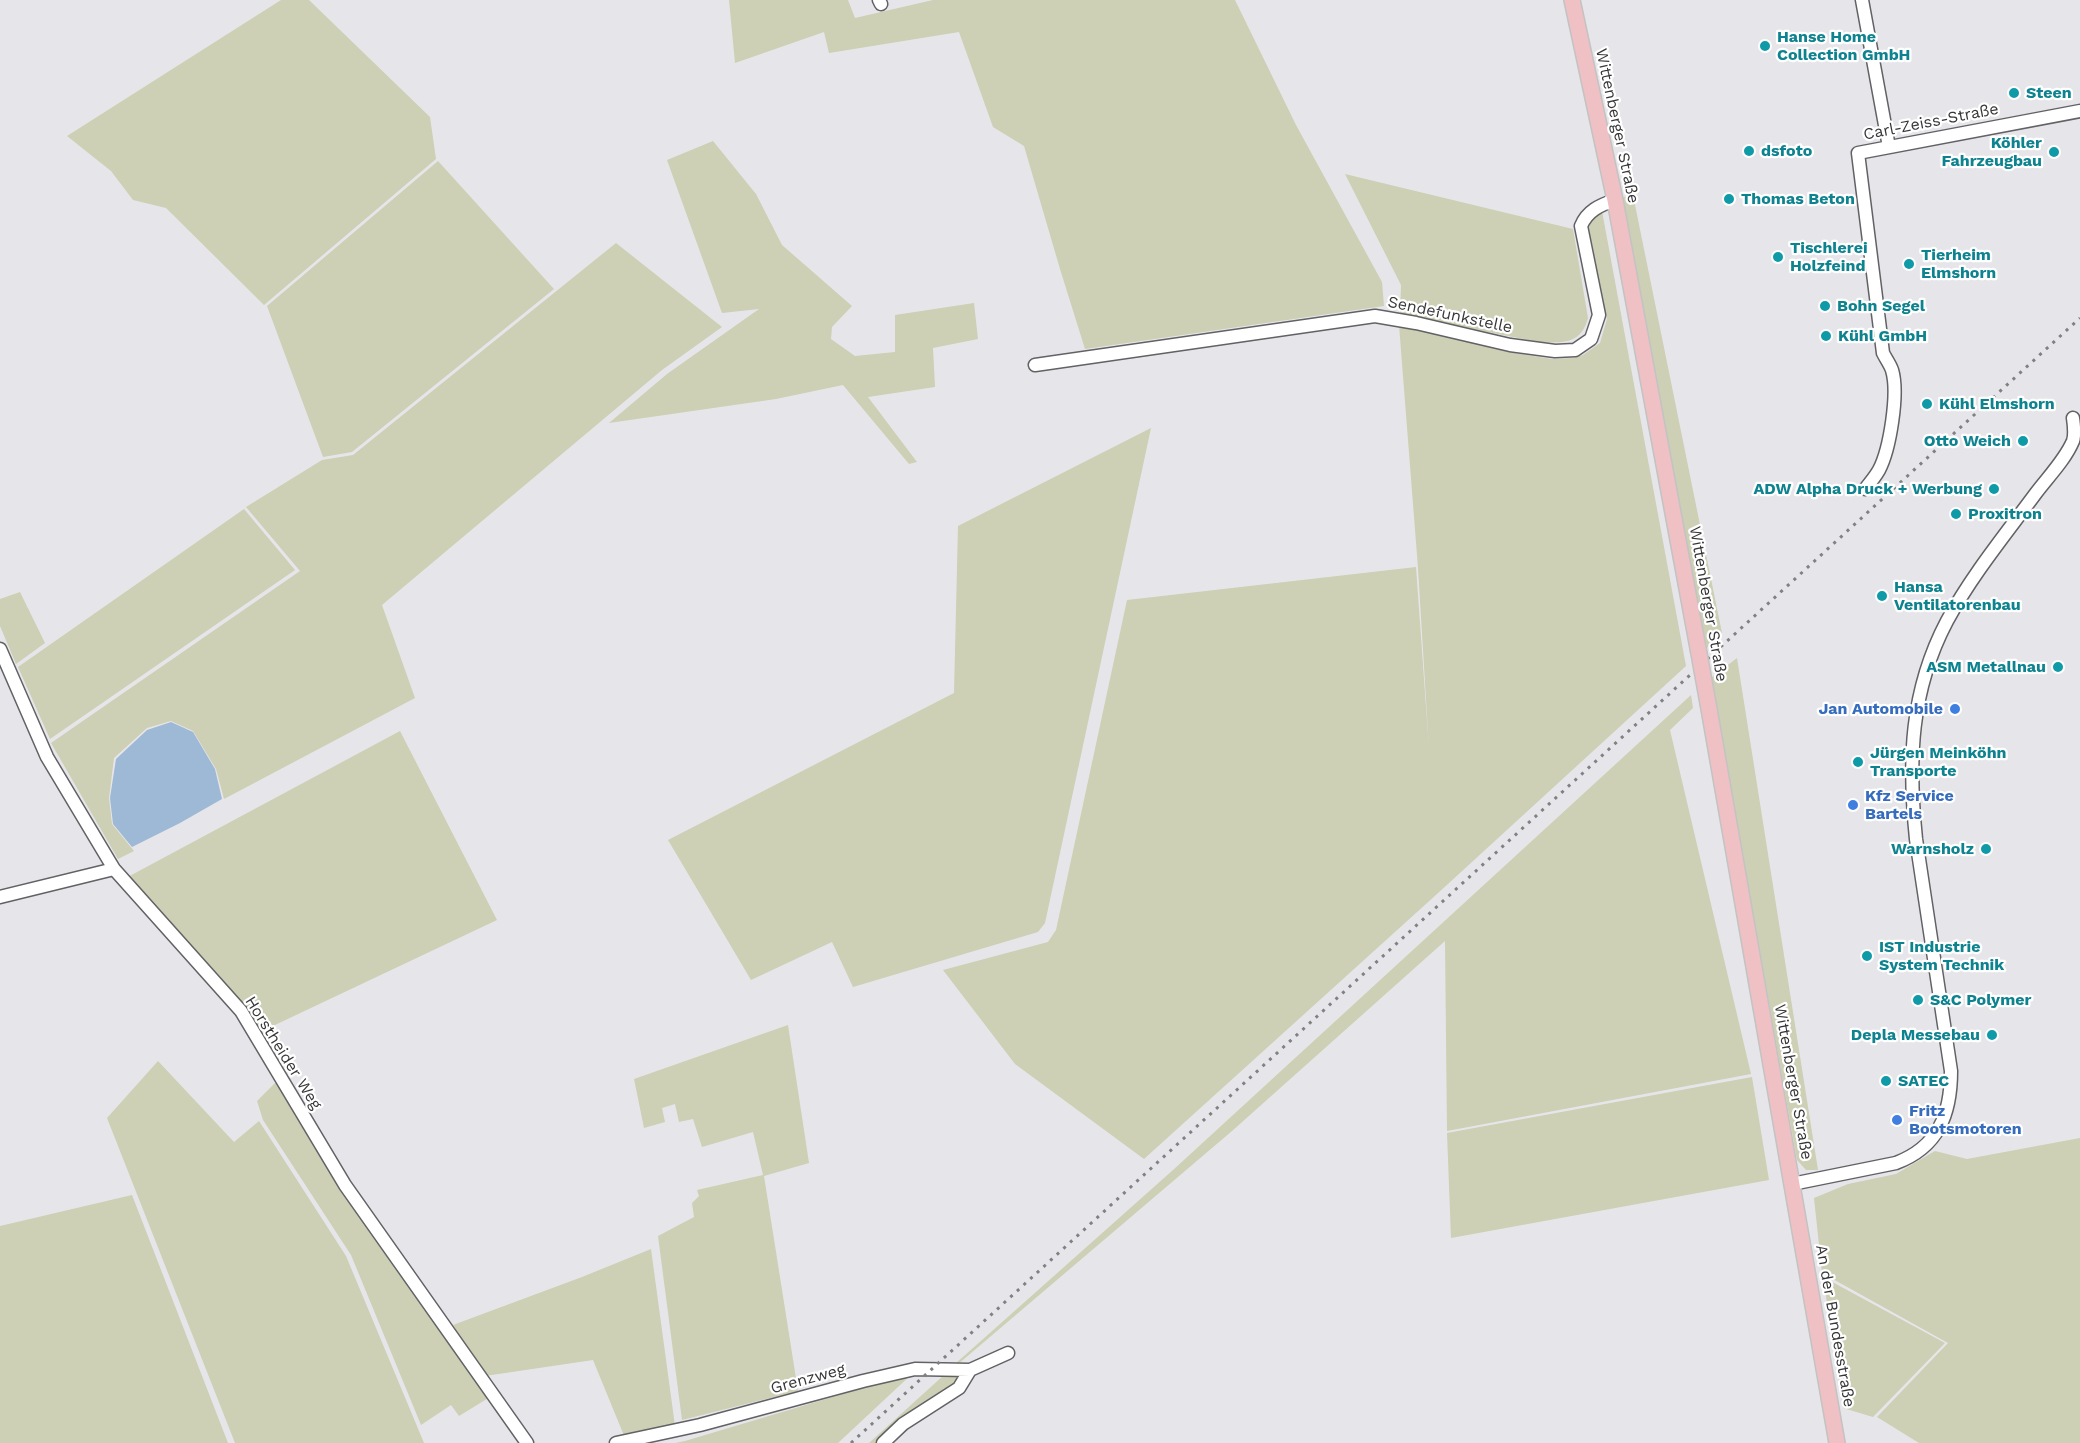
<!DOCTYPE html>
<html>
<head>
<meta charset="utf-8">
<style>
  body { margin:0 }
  canvas { display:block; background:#e6e5e9 }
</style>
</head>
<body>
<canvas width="2080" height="1443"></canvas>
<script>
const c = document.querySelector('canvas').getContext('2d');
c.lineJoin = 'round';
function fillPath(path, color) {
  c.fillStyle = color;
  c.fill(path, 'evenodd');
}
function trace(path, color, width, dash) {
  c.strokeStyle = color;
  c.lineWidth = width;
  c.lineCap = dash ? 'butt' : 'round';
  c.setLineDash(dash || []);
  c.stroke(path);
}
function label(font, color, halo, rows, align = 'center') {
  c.font = font + ' "Work Sans",sans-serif';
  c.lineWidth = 4.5;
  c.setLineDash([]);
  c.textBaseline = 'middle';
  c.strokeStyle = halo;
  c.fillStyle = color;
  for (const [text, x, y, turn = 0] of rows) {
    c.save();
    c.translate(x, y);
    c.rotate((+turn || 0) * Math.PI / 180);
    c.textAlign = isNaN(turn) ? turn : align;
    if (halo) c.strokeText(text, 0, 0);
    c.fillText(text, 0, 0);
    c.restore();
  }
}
fillPath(new Path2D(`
  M 281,0 L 309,0 L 430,117 L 436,159 L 264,305 L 166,208 L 133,200 L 111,171 L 67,136 Z
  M 729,0 L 848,0 L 855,18 L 933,0 L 1235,0 L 1296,125 L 1382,282 L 1384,306 L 1085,349 L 1060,269 L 1024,146 L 993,127 L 959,32 L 829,53 L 824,32 L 735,63 Z
  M 713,141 L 756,194 L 782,245 L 852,306 L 832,327 L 831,339 L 855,356 L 895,352 L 895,315 L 974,303 L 978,339 L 933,348 L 935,387 L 868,397 L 917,462 L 909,464 L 843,385 L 776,399 L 609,423 L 667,374 L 759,309 L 722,313 L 667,160 Z
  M 438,161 L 554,289 L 352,452 L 323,457 L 267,306 Z
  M 1345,174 L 1573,229 L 1588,318 C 1581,344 1564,343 1539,342 L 1400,315 L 1401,285 Z
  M 1633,195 L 1722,633 L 1707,648 L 1620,198 Z
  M 1602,211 L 1686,666 L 1437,894 L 1144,1159 L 1015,1064 L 943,970 L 1048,942 L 1056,930 L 1127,600 L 1416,567 L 1429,749 L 1418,568 L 1399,325 L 1508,352 L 1552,359 L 1573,358 L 1583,355 L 1600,343 L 1607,319 L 1588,225 L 1592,217 Z
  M 616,243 L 722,327 L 662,370 L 382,605 L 415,698 L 224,799 L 216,769 L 193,731 L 171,721 L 147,728 L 114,758 L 109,798 L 112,824 L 134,851 L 118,859 L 51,743 L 300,571 L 246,507 L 322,460 L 353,455 Z
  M 1151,428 L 1045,923 L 1038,932 L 853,987 L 832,942 L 751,980 L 668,840 L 954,693 L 958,526 Z
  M 244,509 L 295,570 L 50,739 L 18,667 Z
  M 20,592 L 45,643 L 16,664 L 0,626 L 0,599 Z
  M 1737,658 L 1818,1170 L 1806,1170 L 1797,1160 L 1711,678 Z
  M 1691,695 L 1693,708 L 1670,730 L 1751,1074 L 1447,1131 L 1445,941 L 1232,1131 L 957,1365 L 955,1364 L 1173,1170 Z
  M 400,731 L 497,920 L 258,1033 L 124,879 Z
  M 788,1025 L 809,1163 L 764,1176 L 798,1391 L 682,1420 L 658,1236 L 694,1217 L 692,1203 L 699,1196 L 697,1190 L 763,1175 L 753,1132 L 702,1147 L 693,1119 L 679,1122 L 675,1104 L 662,1108 L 665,1122 L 644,1128 L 634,1079 Z
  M 158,1061 L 234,1142 L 259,1121 L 346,1256 L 424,1443 L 235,1443 L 107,1118 Z
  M 1752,1077 L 1769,1180 L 1451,1238 L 1447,1133 Z
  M 277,1081 L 490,1397 L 459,1416 L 451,1405 L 421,1425 L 351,1255 L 263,1120 L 257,1101 Z
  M 2080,1138 L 2080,1443 L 1919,1443 L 1877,1417 L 1948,1343 L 1822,1273 L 1814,1198 L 1848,1184 L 1896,1174 L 1935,1151 L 1967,1159 Z
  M 132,1195 L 228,1443 L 0,1443 L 0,1226 Z
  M 651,1249 L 675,1426 L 625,1438 L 593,1360 L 485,1376 L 453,1325 L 582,1277 Z
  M 1823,1277 L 1945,1343 L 1873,1417 L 1843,1408 Z
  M 913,1373 L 838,1443 L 675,1443 L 685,1441 Z
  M 944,1375 L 960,1376 L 961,1380 L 879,1443 L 869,1443 Z`), '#cdd0b4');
fillPath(new Path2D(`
  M 171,722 L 193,732 L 215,769 L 222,799 L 180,823 L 132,847 L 113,824 L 110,798 L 116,759 L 147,730 Z`), '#9eb9d6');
const minor = new Path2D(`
  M 879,0 L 881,4
  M 1862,0 L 1889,147
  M 1035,365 L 1375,316 L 1416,323 L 1510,345 L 1555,351 L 1575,350 L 1591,339 L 1599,315 L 1581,226 C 1587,211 1600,205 1615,200
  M 1865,489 C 1870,483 1875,477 1879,470 C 1890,449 1899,393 1892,370 C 1890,364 1886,359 1883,353 L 1858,153 L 2080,111
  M 0,649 L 47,757 L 114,869 L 241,1011 L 345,1185 L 527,1443
  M 0,897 L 114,869
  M 1792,1184 L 1896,1163 C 1938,1147 1951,1115 1951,1071 L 1916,839 C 1908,761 1910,691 1947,621 C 1972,575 2005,535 2036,493 C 2048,477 2065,460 2073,441 C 2075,435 2074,425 2073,418
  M 616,1443 L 700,1425 L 863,1381 L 915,1369 L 970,1370 L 1008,1353
  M 883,1443 L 903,1424 L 959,1388 L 970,1370`);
const major = new Path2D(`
  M 1572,0 L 1615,200 L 1698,648
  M 1709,709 L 1837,1443`);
trace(minor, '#626165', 15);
trace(major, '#c3c3c3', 18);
trace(minor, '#fff', 12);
trace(major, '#efc0c4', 15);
trace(new Path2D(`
  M 851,1443 L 2080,318`), '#818082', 3, [3, 6]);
const majorBridge = new Path2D(`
  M 1698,648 L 1709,709`);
trace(majorBridge, '#c3c3c3', 18, []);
trace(majorBridge, '#efc0c4', 15);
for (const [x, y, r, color] of [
  [1765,46,6,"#0f9aa8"],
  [2014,93,6,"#0f9aa8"],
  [1749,151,6,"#0f9aa8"],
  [2054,152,6,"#0f9aa8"],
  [1729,199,6,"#0f9aa8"],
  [1778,257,6,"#0f9aa8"],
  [1909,264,6,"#0f9aa8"],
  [1825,306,6,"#0f9aa8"],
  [1826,336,6,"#0f9aa8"],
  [1927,404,6,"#0f9aa8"],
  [2023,441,6,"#0f9aa8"],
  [1994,489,6,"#0f9aa8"],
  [1956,514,6,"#0f9aa8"],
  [1882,596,6,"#0f9aa8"],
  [2058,667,6,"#0f9aa8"],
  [1955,709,6,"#3f7fe0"],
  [1858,762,6,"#0f9aa8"],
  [1853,805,6,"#3f7fe0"],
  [1986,849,6,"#0f9aa8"],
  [1867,956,6,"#0f9aa8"],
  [1918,1000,6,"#0f9aa8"],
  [1992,1035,6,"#0f9aa8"],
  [1886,1081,6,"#0f9aa8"],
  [1897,1120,6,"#3f7fe0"]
]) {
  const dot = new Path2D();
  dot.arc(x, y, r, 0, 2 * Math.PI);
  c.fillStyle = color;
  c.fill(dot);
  trace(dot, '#fff', 2);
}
label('bold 16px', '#0d838f', '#fff', [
  ["Hanse Home",1777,37],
  ["Collection GmbH",1777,55],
  ["Steen",2026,93],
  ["Köhler",2042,143,"right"],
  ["Fahrzeugbau",2042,161,"right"],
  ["dsfoto",1761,151],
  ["Thomas Beton",1741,199],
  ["Tischlerei",1790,248],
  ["Holzfeind",1790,266],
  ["Tierheim",1921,255],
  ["Elmshorn",1921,273],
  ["Bohn Segel",1837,306],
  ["Kühl GmbH",1838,336],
  ["Kühl Elmshorn",1939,404],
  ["Otto Weich",2011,441,"right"],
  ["ADW Alpha Druck + Werbung",1982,489,"right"],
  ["Proxitron",1968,514],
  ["Hansa",1894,587],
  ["Ventilatorenbau",1894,605],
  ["ASM Metallnau",2046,667,"right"],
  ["Jürgen Meinköhn",1870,753],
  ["Transporte",1870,771],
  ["Warnsholz",1974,849,"right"],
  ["IST Industrie",1879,947],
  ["System Technik",1879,965],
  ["S&C Polymer",1930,1000],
  ["Depla Messebau",1980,1035,"right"],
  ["SATEC",1898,1081]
], 'left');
label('16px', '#373638', '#fff', [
  ["Carl-Zeiss-Straße",1931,122,-11],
  ["Wittenberger Straße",1617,126,78],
  ["Sendefunkstelle",1450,315,12],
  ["Wittenberger Straße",1708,604,80],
  ["Horstheider Weg",283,1053,58],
  ["Wittenberger Straße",1793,1082,80],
  ["An der Bundesstraße",1835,1326,80],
  ["Grenzweg",808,1379,-15]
]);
label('bold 16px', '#366cbe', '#fff', [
  ["Jan Automobile",1943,709,"right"],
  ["Kfz Service",1865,796],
  ["Bartels",1865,814],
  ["Fritz",1909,1111],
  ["Bootsmotoren",1909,1129]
], 'left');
</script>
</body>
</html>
